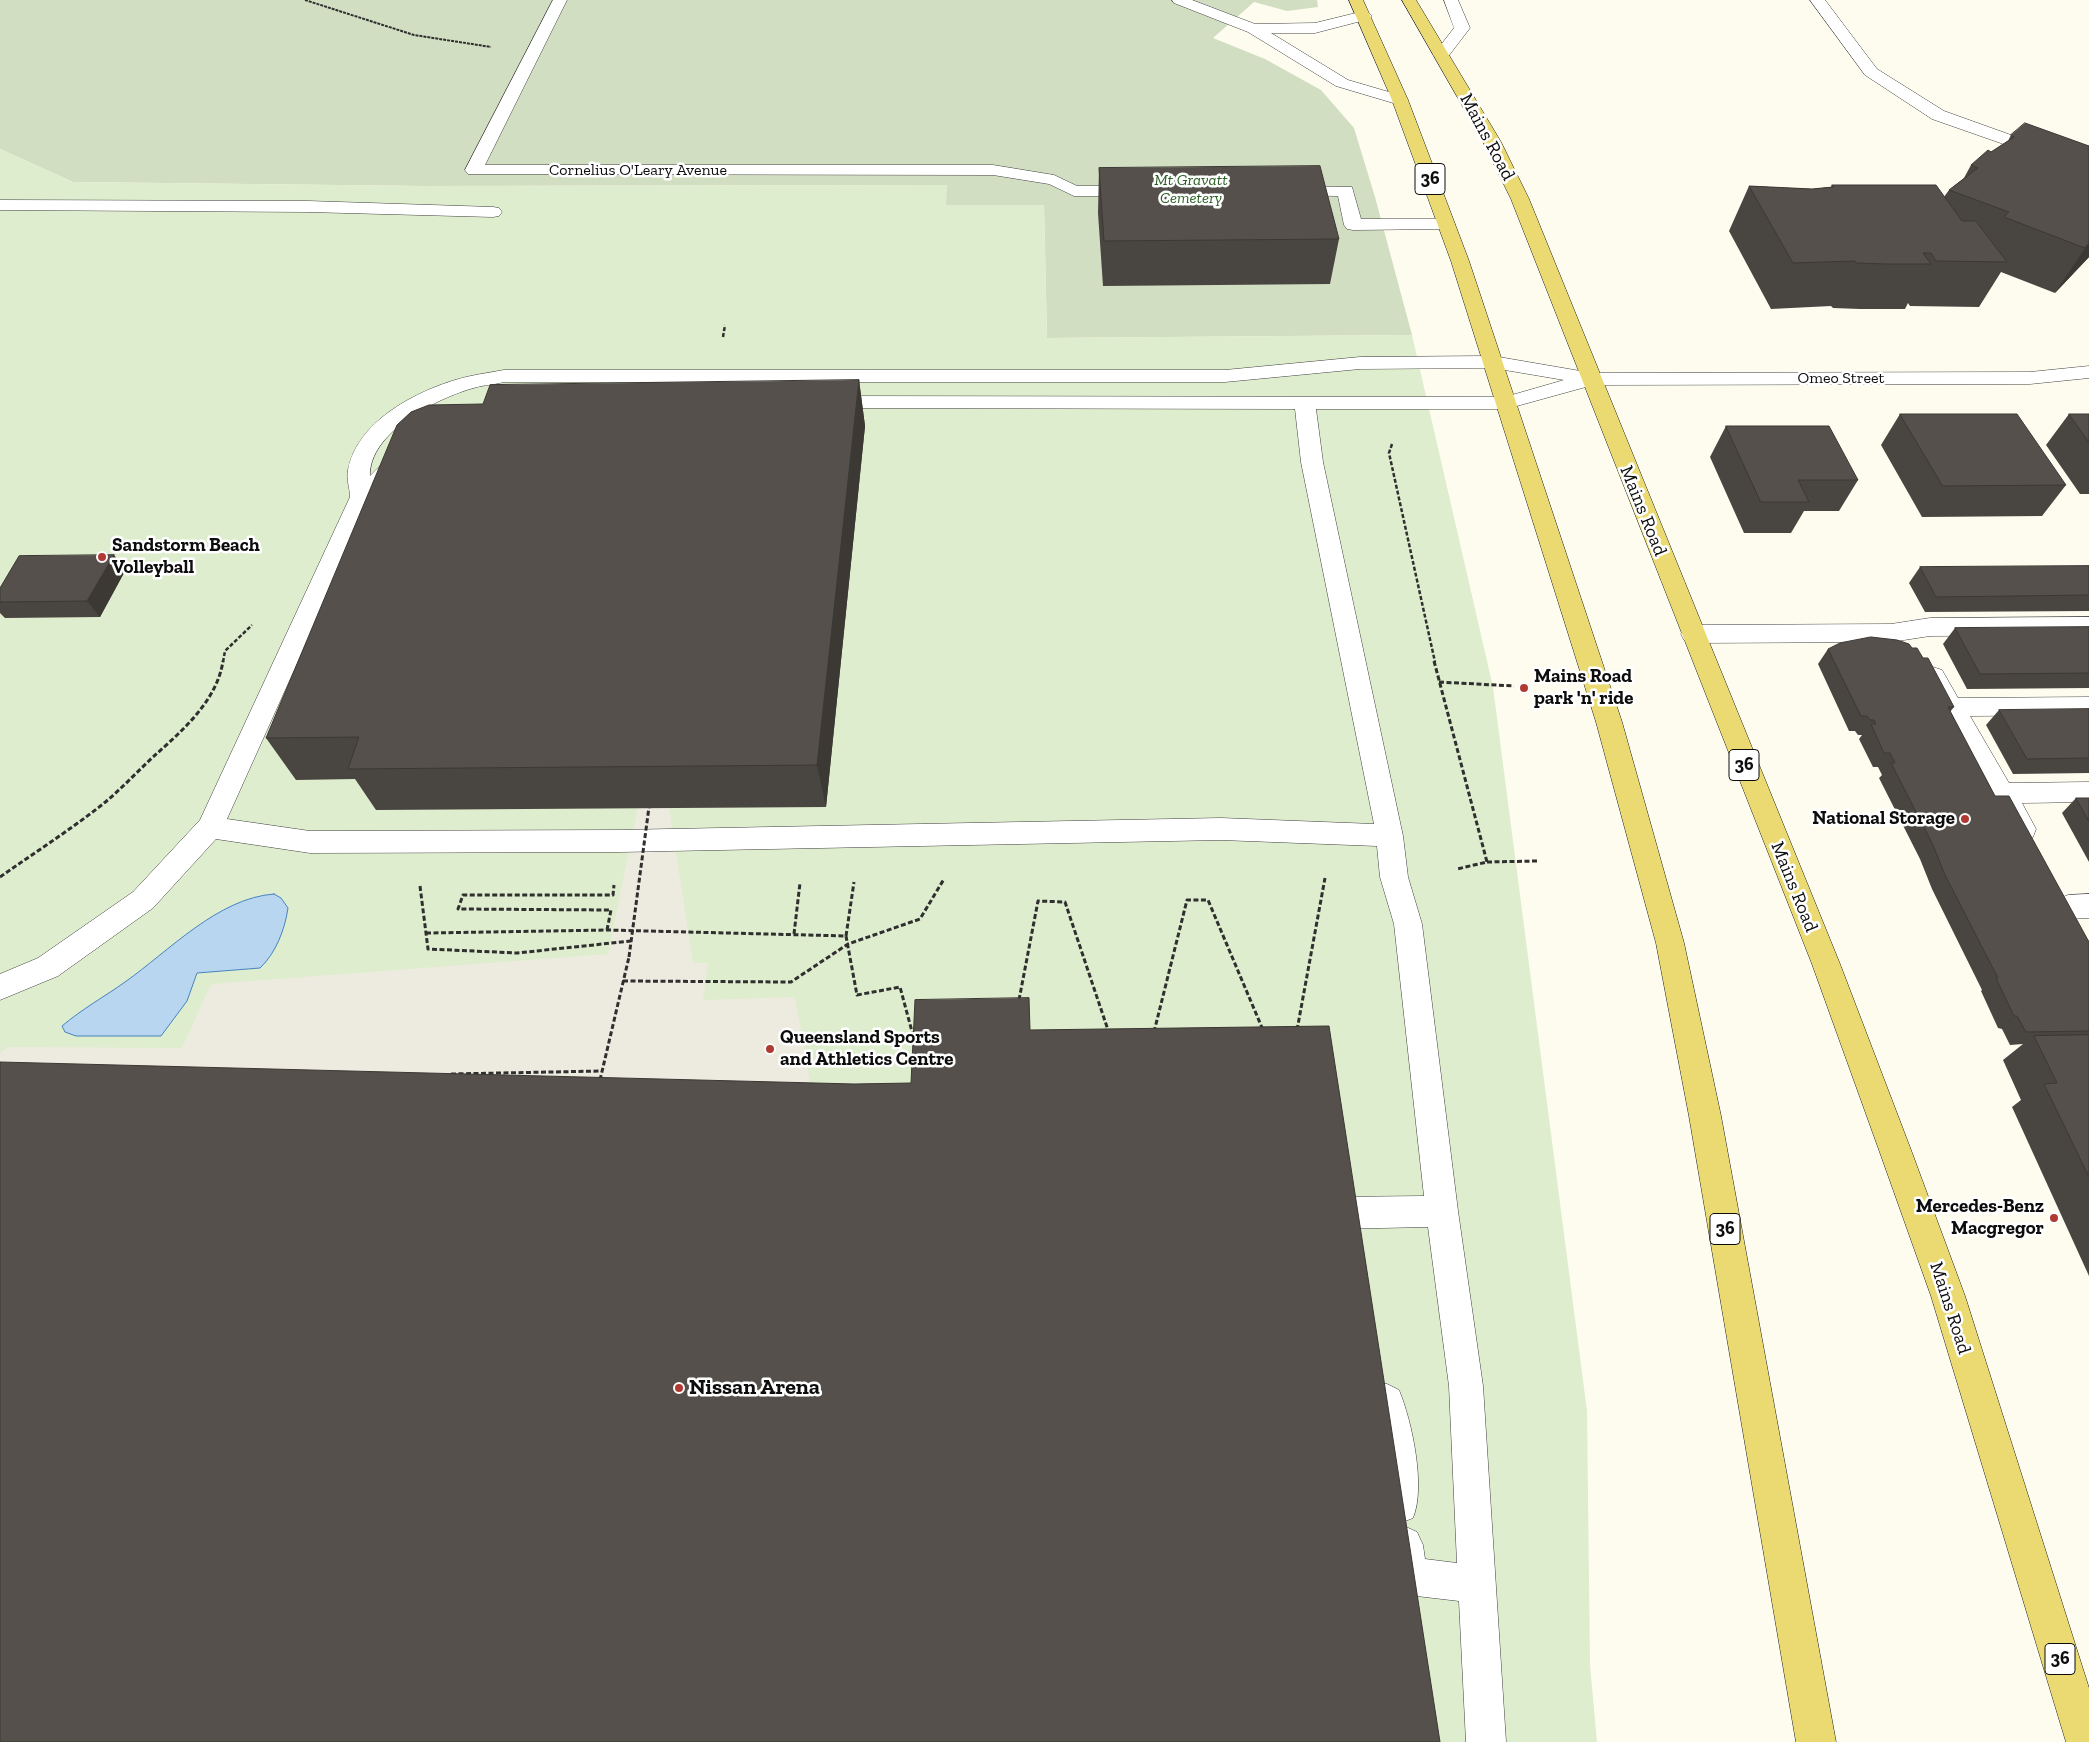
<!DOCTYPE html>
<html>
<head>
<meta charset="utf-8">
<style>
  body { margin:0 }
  canvas { display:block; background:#fdfcef }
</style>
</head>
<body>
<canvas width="2089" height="1742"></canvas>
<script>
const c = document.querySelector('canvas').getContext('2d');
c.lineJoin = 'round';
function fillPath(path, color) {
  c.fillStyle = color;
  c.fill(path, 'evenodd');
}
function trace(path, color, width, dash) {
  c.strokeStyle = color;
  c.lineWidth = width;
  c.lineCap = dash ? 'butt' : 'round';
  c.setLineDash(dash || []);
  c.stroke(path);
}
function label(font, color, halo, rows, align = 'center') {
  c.font = font + ' "Zilla Slab",serif';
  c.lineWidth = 5;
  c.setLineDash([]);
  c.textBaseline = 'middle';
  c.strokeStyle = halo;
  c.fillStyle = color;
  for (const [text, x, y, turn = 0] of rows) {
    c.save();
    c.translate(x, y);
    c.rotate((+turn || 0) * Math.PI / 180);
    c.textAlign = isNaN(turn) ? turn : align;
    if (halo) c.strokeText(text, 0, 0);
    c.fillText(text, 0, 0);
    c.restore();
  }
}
fillPath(new Path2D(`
  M 0,0 L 1317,0 L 1318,7 L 1287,11 L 1254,2 L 1213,38 L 1265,59 L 1321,90 L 1354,128 L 1375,197 L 1412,335 L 1047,338 L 1044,205 L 945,205 L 947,185 L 424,186 L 73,182 L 0,149 Z`), '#d2dec2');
fillPath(new Path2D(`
  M 0,149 L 73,182 L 424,186 L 947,185 L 946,205 L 1044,205 L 1047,338 L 1412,335 L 1493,687 L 1587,1411 L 1590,1665 L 1597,1742 L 0,1742 Z`), '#deedcd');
fillPath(new Path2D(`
  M 638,807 L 669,807 L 693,963 L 708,963 L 703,1000 L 795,997 L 814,1105 L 0,1104 L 0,1053 L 9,1047 L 182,1048 L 211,984 L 608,954 Z`), '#edebdf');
const water = new Path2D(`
  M 274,894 L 281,898 L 288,908 C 285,929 276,953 260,968 L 197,973 L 187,1001 L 161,1036 L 76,1036 L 65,1032 L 62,1026 C 82,1009 104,997 125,982 C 169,951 218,898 274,894 Z`);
fillPath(water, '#b9d6f0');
trace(water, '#4783c0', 1);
const minor = new Path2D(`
  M 553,0 L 567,0 L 485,165 L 993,165 L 1054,175 L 1077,186 L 1136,186 L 1142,187 L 1145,191 L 1142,195 L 1136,196 L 1074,196 L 1049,184 L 993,175 L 468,174 L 465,170 Z
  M 1172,0 L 1192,0 L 1255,24 L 1315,23 L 1364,11 L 1369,13 L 1372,16 L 1369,19 L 1315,33 L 1271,33 L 1348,80 L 1406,97 L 1408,100 L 1406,103 L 1400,105 L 1336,86 L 1248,32 L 1174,3 Z
  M 1444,0 L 1458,0 L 1470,28 L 1447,58 L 1441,60 L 1433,55 L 1454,28 Z
  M 1810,0 L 1825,0 L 1877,69 L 1944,111 L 2089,163 L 2089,174 L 1932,119 L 1865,75 Z
  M 1289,186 L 1352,187 L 1361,219 L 1446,219 L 1452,220 L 1455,224 L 1452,228 L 1446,229 L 1353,230 L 1347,229 L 1344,225 L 1338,196 L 1283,195 L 1280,191 L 1283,187 Z
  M 0,200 L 308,201 L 493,207 L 499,208 L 502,212 L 499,216 L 493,217 L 308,212 L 0,210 Z
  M 1493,356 L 1592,373 L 2030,372 L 2089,366 L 2089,378 L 2030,384 L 1593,385 L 1506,409 L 1316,409 L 1323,462 L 1403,836 L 1408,877 L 1422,924 L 1458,1211 L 1483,1386 L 1506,1742 L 1466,1742 L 1459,1601 L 1408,1595 L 1395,1589 C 1387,1571 1383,1551 1391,1532 L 1404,1526 L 1417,1532 L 1423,1545 L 1425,1559 L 1457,1563 L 1449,1386 L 1428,1227 L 1333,1229 L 1322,1224 L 1317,1213 L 1322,1202 L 1333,1197 L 1424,1196 L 1394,924 L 1380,877 L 1377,846 L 1221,840 L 620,852 L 310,853 L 216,839 L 153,908 L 58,976 L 0,1000 L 0,974 L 38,958 L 133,892 L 200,820 L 350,497 C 350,488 346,479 348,470 C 357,422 413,393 455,380 C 471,375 488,373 504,370 L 1225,370 L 1360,357 ZM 1493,368 L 1564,380 L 1505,397 L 825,396 L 818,397 L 815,402 L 818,407 L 825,408 L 1295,409 L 1301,462 L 1374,824 L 1221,818 L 620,830 L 310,831 L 227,819 L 370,501 L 407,464 L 404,459 C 388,455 380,466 370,476 C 369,433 434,400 470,389 C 481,385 493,385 504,382 L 1225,382 L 1360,369 Z
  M 2089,617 L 2089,635 L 1930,636 L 1891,642 L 1693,643 L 1684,640 L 1681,634 L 1684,628 L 1693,625 L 1891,624 L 1930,618 Z
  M 1933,667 L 1942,670 L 1958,698 L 2089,697 L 2089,715 L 1970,716 L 2009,783 L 2089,782 L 2089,802 L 2022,803 L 2036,829 L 2033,837 L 2023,840 L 2013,837 L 1921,676 L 1924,670 Z
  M 2089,894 L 2089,918 L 2068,919 L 2058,915 L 2054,907 L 2058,899 L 2068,895 Z
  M 1361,1383 L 1387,1384 L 1399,1390 C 1412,1421 1426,1487 1413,1518 L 1400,1523 L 1387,1518 L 1382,1505 L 1379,1452 L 1373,1419 L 1361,1419 L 1349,1413 L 1343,1401 L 1349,1389 Z`);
const major = new Path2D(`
  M 1349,0 L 1363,0 L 1408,100 L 1469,261 L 1622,722 L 1684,943 L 1721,1116 L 1836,1742 L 1796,1742 L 1689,1116 L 1656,943 L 1596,722 L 1451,261 L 1392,100 Z
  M 1402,0 L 1416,0 L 1501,142 L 1529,199 L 1840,964 L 1911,1150 L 1965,1296 L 2089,1688 L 2089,1742 L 2066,1742 L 1931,1296 L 1879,1150 L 1812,964 L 1511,199 L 1483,142 Z`);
trace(minor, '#404040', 1);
trace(major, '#1e1e1e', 1);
trace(new Path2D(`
  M 305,0 L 414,35 L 491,47`), '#2f2f2f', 2, [3, 1]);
trace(new Path2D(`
  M 723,337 L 725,325
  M 1392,444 L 1389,453 L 1435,662
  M 223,662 L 225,651 L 252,625`), '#2f2f2f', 2.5, [4, 2]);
trace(new Path2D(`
  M 1434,661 L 1487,862 L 1457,869
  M 1439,682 L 1514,686
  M 1487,862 L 1538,861
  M 0,877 C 34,853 70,830 103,804 C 120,790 136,773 153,757 C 182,731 217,701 223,661
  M 420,886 L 428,949 L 517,953 L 631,941
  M 607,930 L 611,910 L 458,909 L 463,895 L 613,895 L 614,885
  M 426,933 L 607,930 L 846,936 L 857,995 L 900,987 L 914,1039
  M 794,934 L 800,883
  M 846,936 L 854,882
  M 623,981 L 791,982 L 848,944 L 920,919 L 944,879
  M 1019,1000 L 1038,901 L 1065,902 L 1109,1033
  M 1297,1030 L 1325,878
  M 1154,1032 L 1187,900 L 1208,900 L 1263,1030
  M 451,1074 L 602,1071
  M 600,1080 L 629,957`), '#2f2f2f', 3, [5, 2.5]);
fillPath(minor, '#fff');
fillPath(major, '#ebda71');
trace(new Path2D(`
  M 629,957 L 649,807`), '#2f2f2f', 3, [5, 2.5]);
fillPath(new Path2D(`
  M 2011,135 L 2089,146 L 2089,257 L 2055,293 L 2001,272 L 1979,307 L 1910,306 L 1908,303 L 1905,309 L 1860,309 L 1833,308 L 1831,306 L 1771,309 L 1729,231 L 1749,186 L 1812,189 L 1831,187 L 1832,185 L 1944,197 L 1949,190 L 1964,178 L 1971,165 L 2008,141 Z
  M 1099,168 L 1339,239 L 1330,284 L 1103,286 L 1098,213 Z
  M 859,380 L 865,426 L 826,807 L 376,810 L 355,779 L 296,780 L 266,738 L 483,404 Z
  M 1900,414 L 2066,485 L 2042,516 L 1922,517 L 1881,445 Z
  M 2069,414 L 2089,414 L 2089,494 L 2080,494 L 2046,445 Z
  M 1726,426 L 1858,480 L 1839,511 L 1804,511 L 1791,533 L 1744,533 L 1710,457 Z
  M 114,555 L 125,571 L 100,617 L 5,618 L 0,613 L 0,588 Z
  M 2089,566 L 2089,611 L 1925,612 L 1909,583 L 1920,567 Z
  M 2089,627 L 2089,688 L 1967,689 L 1943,644 L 1955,628 Z
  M 1912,648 L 1923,658 L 1954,707 L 1950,712 L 1995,796 L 2089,942 L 2089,1276 L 2012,1107 L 2021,1100 L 2003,1060 L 2023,1044 L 2010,1045 L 2002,1029 L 1998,1028 L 1981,991 L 1982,990 L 1932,889 L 1920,859 L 1879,778 L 1882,775 L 1878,767 L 1873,767 L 1859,739 L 1862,735 L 1858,735 L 1855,731 L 1849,731 L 1818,664 L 1828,649 Z
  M 2089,709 L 2089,773 L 2013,774 L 1986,725 L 1999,710 Z
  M 2076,798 L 2089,798 L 2089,862 L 2062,813 Z`), '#494540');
fillPath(new Path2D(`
  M 2089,243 L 2089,257 L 2055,293 L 2085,248 Z
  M 859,380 L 865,426 L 826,807 L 817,765 Z
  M 114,555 L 125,571 L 100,617 L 87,601 Z`), '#3c3834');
const building = new Path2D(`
  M 2025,123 L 2089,146 L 2089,243 L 2085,248 L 2004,217 L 2009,212 L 1949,190 L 1978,168 L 1971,165 L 1988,150 L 1991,152 L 2014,137 L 2011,135 Z
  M 1320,166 L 1339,239 L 1104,241 L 1099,168 Z
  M 1832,185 L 1936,185 L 1962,221 L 1976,221 L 2007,262 L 1936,261 L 1931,253 L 1923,253 L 1931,264 L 1885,264 L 1856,263 L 1855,261 L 1793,263 L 1749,186 L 1812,189 L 1833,187 Z
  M 859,380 L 817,765 L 348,769 L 359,737 L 266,738 L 397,425 L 411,412 L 429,405 L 483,404 L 490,385 Z
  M 1900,414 L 2017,414 L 2066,485 L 1943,486 Z
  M 2069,414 L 2089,414 L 2089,442 Z
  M 1726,426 L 1829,426 L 1858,480 L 1798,480 L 1809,502 L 1761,502 Z
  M 114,555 L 87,601 L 0,602 L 0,588 L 19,556 Z
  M 2089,566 L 2089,595 L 1936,597 L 1920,567 Z
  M 2089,627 L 2089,673 L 1980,674 L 1955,628 Z
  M 1871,637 L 1897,640 L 1909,644 L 1912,648 L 1917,648 L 1923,658 L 1928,658 L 1954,707 L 1948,707 L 1995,796 L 2009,796 L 2089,942 L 2089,1031 L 2026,1032 L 2017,1016 L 2014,1016 L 1996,978 L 1998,978 L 1945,875 L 1933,845 L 1891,763 L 1895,763 L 1890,753 L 1884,753 L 1871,724 L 1876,724 L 1874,720 L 1870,720 L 1867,716 L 1861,716 L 1828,649 L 1840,643 Z
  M 2089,709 L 2089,758 L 2027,759 L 1999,710 Z
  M 2076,798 L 2089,798 L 2089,821 Z
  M 1029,998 L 1030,1030 L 1329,1026 L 1440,1742 L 0,1742 L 0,1062 L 854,1084 L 911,1083 L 915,1000 Z
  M 2089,1035 L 2089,1177 L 2044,1084 L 2057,1083 L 2034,1036 Z`);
fillPath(building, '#55504b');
trace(building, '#3c3834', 1);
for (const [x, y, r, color] of [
  [102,557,5,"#b03933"],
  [1524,688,5,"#b03933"],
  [1965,819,5,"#b03933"],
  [770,1049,5,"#b03933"],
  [2054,1218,5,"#b03933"],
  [679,1388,5,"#b03933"]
]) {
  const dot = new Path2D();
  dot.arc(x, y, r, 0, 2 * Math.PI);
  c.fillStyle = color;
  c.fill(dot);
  trace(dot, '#fff', 2);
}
label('16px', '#0d0d0d', '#fff', [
  ["Cornelius O'Leary Avenue",638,170],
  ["Omeo Street",1841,378]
]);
label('italic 16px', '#2a5f24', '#fff', [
  ["Mt Gravatt",1191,180],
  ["Cemetery",1191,198]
]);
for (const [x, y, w] of [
  [1430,179,30],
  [1744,765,30],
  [1725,1229,30],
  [2060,1659,30]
]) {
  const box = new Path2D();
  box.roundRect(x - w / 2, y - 15.5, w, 31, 4);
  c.fillStyle = '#fff';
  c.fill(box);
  trace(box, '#0d0d0d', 1);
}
label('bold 18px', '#0d0d0d', null, [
  ["36",1430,179],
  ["36",1744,765],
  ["36",1725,1229],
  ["36",2060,1659]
]);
label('19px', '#0d0d0d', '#fff', [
  ["Mains Road",1487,137,62],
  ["Mains Road",1643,511,68],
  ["Mains Road",1794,887,68],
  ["Mains Road",1950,1308,72]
]);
label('bold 19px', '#0d0d0d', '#fff', [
  ["Sandstorm Beach",112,546],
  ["Volleyball",112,568],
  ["Mains Road",1534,677],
  ["park 'n' ride",1534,699],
  ["National Storage",1955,819,"right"],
  ["Queensland Sports",780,1038],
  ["and Athletics Centre",780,1060],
  ["Mercedes-Benz",2044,1207,"right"],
  ["Macgregor",2044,1229,"right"]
], 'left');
label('bold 22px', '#0d0d0d', '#fff', [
  ["Nissan Arena",689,1388]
], 'left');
</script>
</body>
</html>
